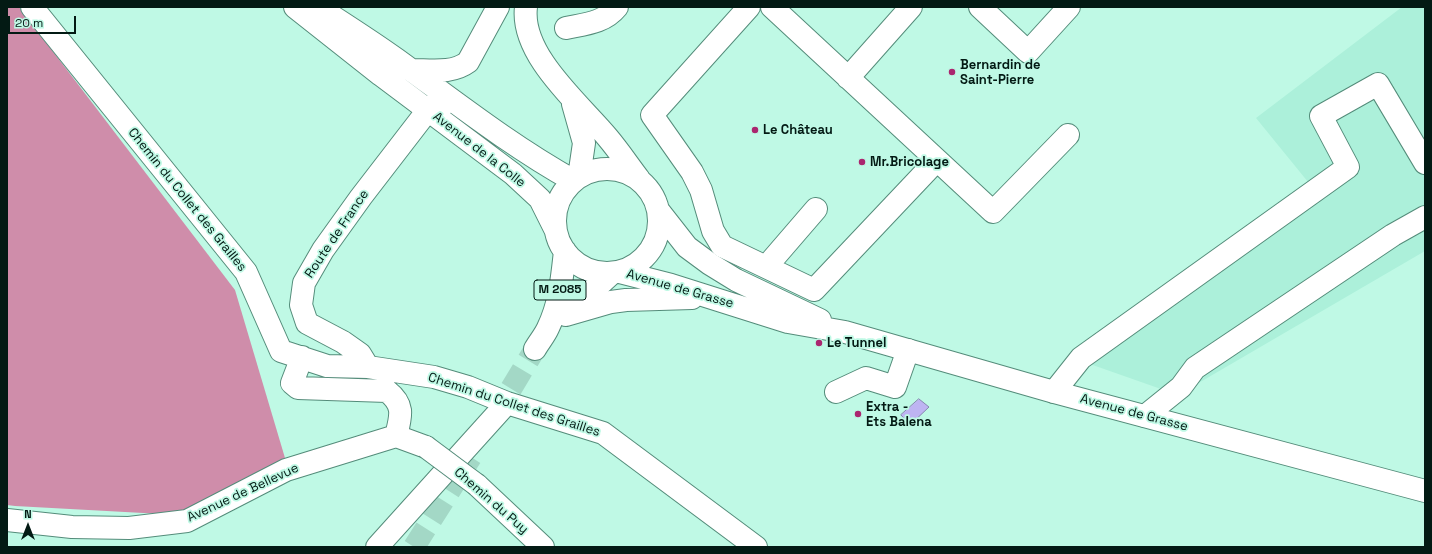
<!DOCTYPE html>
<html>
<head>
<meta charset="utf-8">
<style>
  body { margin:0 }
  #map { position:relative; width:1432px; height:554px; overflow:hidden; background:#bff9e5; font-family:"Space Grotesk",sans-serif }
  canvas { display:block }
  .frame { position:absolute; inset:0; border:8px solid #031a14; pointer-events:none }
  .north { position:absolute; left:8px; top:506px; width:40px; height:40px; -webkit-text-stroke:3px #bff9e5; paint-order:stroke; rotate:0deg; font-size:11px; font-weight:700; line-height:16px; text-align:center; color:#031a14 }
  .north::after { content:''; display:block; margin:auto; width:14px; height:18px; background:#031a14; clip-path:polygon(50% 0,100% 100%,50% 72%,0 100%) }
  .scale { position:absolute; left:8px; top:16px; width:68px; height:18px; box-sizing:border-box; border:2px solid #031a14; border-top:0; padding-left:5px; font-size:12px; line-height:14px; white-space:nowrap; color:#031a14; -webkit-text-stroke:3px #bff9e5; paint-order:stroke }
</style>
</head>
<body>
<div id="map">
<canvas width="1432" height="554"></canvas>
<div class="frame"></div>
<div class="north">N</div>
<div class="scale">20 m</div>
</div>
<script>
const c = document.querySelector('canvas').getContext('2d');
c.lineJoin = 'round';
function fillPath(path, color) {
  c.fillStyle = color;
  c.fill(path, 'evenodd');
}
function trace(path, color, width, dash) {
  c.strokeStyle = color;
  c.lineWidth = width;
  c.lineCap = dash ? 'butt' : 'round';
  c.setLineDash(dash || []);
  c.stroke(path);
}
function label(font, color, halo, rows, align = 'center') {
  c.font = font + ' "Space Grotesk",sans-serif';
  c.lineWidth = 3.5;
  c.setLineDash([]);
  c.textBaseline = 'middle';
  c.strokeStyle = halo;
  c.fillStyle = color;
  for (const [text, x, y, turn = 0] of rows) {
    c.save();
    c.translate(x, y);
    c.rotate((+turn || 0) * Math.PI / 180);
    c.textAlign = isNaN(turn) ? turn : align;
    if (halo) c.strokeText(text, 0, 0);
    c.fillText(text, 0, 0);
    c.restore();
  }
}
fillPath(new Path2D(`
  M 1402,7 L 1425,7 L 1425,251 L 1178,395 L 1087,363 L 1317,193 L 1256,118 Z`), '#acf0da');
fillPath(new Path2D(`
  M 7,7 L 19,7 L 235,290 L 285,458 L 180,515 L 15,506 L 7,505 Z`), '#cf8daa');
const water = new Path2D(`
  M 919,399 L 929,407 L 910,425 L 901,415 Z`);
fillPath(water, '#beb4f2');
trace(water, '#8686af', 1);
trace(new Path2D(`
  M 494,417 L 535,349
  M 414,547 L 471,457`), '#a3d8c6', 22, [22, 11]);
const minor = new Path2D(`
  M 32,7 L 246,272 L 281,351 L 327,366 L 368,367 L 434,377 L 468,387 L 507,403 L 603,433 L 756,547
  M 749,7 L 652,115 L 692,172 L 701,190 L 713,231 L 722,246 L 814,290 L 937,160 L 772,7
  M 980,7 L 1028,52 L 1069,7
  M 566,28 C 585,24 604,23 617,7
  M 848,78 L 911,7
  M 937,160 L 993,212 L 1068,135
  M 766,267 L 816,209
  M 302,357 L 292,383 L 298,388 L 387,391 C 405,405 401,416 396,436
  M 368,367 L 360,354 L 343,342 L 307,323 L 301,305 L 304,283 L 323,250 L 361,197 L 428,110 L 433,105 L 444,104
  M 836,392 L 866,378 L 895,387 L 908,350
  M 1054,392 L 1081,358 L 1348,167 L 1321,116 L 1378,84 L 1425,163
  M 1145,416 L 1181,387 L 1195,368 L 1393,235 L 1425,217
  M 396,436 L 426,447
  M 477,485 L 543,547
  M 7,520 L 72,527 L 129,528 L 187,521 L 286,470 L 396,436
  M 377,547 L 507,403`);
const major = new Path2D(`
  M 295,7 L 381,75 L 513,174 L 540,199 L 555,229
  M 318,7 C 344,24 371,41 396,59 C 454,101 511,146 574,181
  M 526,7 C 520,55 580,104 608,138 C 619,151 629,166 639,179
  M 411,70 C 431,70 452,74 468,62 L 498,7
  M 573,104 L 584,143 L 579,177
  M555 221a52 52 0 1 1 104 0a52 52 0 1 1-104 0Z
  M 658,210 L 687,247 L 710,264 L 736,280 L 820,320
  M 620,272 L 671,285 L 788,322 L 845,332 L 1054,392 L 1425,491
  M 568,313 L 612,273
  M 566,315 L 611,302 L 626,300 L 692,298
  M 535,349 C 539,342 545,335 548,328 C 560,303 562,278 565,251`);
trace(minor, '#548c7a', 24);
trace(major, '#548c7a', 24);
trace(minor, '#fff', 22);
trace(major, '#fff', 22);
const minorBridge = new Path2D(`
  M 426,447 L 477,485`);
trace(minorBridge, '#548c7a', 24, []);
trace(minorBridge, '#fff', 22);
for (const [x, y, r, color] of [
  [952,72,4,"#aa266f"],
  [755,130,4,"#aa266f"],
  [862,162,4,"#aa266f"],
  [819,343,4,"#aa266f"],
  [858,414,4,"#aa266f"]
]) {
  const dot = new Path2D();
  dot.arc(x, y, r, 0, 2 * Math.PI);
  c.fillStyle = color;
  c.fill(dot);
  trace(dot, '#bff9e5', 1.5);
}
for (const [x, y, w] of [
  [560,290,52]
]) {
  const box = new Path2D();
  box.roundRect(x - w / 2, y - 10, w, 20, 3);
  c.fillStyle = '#bff9e5';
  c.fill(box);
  trace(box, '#031a14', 1);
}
label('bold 12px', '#031a14', null, [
  ["M 2085",560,290]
]);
label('bold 13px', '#031a14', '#bff9e5', [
  ["Bernardin de",960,65],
  ["Saint-Pierre",960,80],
  ["Le Château",763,130],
  ["Mr.Bricolage",870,162],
  ["Le Tunnel",827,343],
  ["Extra -",866,407],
  ["Ets Balena",866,422]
], 'left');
label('13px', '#031a14', '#bff9e5', [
  ["Avenue de la Colle",479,150,38],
  ["Chemin du Collet des Grailles",187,200,51],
  ["Route de France",337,234,-56],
  ["Avenue de Grasse",680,289,16],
  ["Chemin du Collet des Grailles",514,405,18],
  ["Avenue de Grasse",1134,413,15],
  ["Avenue de Bellevue",243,493,-25],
  ["Chemin du Puy",491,501,41]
]);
</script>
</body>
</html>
